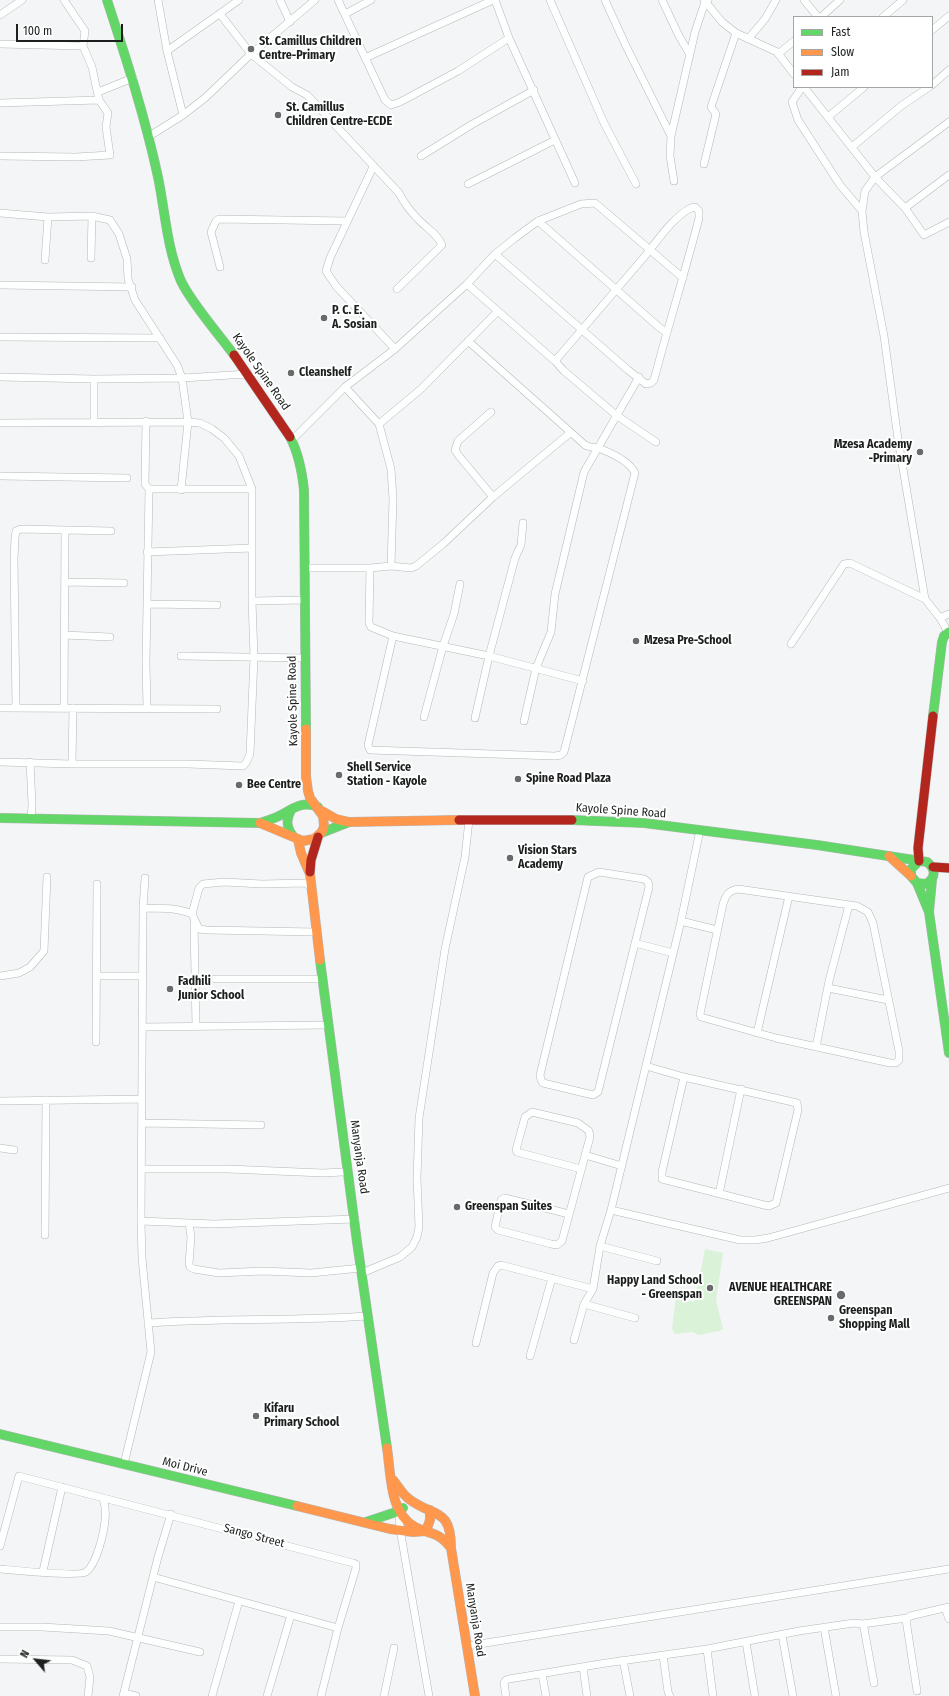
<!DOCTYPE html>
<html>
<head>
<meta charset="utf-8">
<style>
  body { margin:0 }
  #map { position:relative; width:949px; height:1696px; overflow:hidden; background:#f3f5f7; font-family:"Fira Sans Condensed",sans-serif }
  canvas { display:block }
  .legend { position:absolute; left:793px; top:16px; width:140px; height:72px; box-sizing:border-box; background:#fff; border:1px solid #a5a5a5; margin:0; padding:5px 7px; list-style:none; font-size:12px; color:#1d1f1f }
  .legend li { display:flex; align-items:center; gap:8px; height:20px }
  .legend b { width:20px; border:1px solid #a5a5a5 }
  .north { position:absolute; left:16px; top:1640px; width:40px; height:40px; -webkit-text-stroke:3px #fff; paint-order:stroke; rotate:298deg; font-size:11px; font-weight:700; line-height:16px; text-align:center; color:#1d1f1f }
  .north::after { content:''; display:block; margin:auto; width:14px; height:18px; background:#1d1f1f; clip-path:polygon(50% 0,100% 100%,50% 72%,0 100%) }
  .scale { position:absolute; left:16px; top:24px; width:107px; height:18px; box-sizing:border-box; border:2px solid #1d1f1f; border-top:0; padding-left:5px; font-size:12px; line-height:14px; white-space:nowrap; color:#1d1f1f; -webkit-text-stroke:3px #fff; paint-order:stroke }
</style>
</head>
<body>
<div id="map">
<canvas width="949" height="1696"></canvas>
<ul class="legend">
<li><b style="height:5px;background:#63d668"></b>Fast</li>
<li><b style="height:5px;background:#ff974d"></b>Slow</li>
<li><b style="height:5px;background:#b3261e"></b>Jam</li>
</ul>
<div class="north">N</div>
<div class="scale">100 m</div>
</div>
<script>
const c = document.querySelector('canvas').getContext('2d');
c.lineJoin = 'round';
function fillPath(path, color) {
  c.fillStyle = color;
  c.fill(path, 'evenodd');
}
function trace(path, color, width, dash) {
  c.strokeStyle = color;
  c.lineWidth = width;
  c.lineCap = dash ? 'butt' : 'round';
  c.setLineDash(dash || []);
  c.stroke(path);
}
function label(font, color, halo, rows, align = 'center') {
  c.font = font + ' "Fira Sans Condensed",sans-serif';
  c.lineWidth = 4;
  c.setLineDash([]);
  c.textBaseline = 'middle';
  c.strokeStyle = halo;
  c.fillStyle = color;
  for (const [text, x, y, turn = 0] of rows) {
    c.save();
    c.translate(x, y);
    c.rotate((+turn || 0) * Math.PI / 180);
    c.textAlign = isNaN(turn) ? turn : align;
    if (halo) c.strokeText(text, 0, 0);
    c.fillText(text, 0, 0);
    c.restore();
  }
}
fillPath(new Path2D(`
  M 705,1249 L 723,1253 L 716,1300 L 723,1329 L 719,1331 L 698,1335 L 693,1332 L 675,1334 L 672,1329 L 676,1296 L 681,1296 L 681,1299 L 694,1302 L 697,1291 Z`), '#d9f2d8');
const street = new Path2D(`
  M 158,0 L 167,51 L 183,115
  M 280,0 L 290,22
  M 338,0 L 385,100 L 391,105 L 400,102 L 458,71 L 509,38
  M 495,0 L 509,38 L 575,183
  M 550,0 L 604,123 L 636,184
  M 605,0 L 626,46 L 671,136 L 670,156 L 674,181
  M 662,0 L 679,36 L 689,53
  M 704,0 L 722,22 L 736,33 L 777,52 L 794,74
  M 804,0 L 818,17
  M 220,14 L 251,54 L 292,87 L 307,95 L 399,193 C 404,203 410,211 418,219 C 426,228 438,234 442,245 L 397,289
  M 345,14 L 371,0
  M 0,15 L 22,0
  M 821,17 L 840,0
  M 883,17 L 903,0
  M 932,30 L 949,16
  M 748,39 L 765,19 L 776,0
  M 0,44 L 83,46
  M 167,51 L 239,0
  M 778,54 L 794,41
  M 365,58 L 493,0
  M 932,85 L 949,70
  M 802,87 L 792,102 L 798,120 L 840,185 L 862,211
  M 804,87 L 875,177 L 905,208 L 924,235 L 949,222
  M 98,92 L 133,78
  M 0,103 L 99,100
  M 828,117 L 864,87
  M 671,136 L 695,32 L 705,2 L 708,0
  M 148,137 L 183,115 L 205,98 L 251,54 L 315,0
  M 852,147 L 901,106 L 929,87
  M 0,156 L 76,157 L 110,155 L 106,127 L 108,113 L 99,100 L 92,67 L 83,46 L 85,31 L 64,0
  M 421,156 L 471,125 L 534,90
  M 704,164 L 716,114 L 711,107 L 736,33
  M 373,167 L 330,258 L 326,271 L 336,286 L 395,349
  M 468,184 L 555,140
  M 905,208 L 949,175
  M 0,213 L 48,217 L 92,216 L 110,220 L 119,234 L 127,259 L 128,279 L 135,300 L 177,365 L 182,378 L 248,374
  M 538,221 L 660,328 L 666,332
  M 495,254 L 628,370 L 646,384 L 651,383 L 654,380 C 668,326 685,273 699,218 L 699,211 L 695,207 L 691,208 C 674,216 657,241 645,256 C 615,291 585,326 555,361
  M 91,258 L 92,216
  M 45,260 L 48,217
  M 220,267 L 211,232 L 216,221 L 219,219 L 347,221
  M 467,284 L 555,361 L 564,371 L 616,415 L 656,442
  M 0,285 L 132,287
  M 0,337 L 160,338
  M 0,377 L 94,379 L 182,378 L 188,422 L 181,490
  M 94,379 L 94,423
  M 345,387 L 379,424 L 391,469 L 393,499 L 391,566
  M 491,412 L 458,441 L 455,450 L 459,456 L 493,497
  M 146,421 L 145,484 L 149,489 L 252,489
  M 0,423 L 188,422 L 200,423 L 212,429 L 224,438 L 239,456 L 252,489 L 252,601 L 254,657 L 250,754 L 246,763 L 243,766 L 188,764 L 72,764 L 0,762
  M 379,424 L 421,389 L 497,312
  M 292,440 L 345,387 L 395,349 L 467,284 L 495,254 L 515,238 L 538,221 L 581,204 L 595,203 L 683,278
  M 0,476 L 127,478
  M 147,552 L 252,548
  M 304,568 L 370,568 L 391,566 L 411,568 L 416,566 L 443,544 L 493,497 L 570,433
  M 370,568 L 369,623 L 371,627 L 393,636 L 489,656 L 583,681
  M 66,582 L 124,583
  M 925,599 L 898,439 L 884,336 L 864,232 L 862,211 L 865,191 L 875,177 L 949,122
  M 252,601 L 305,600
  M 147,604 L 217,605
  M 940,618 L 949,614
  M 64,635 L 110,637
  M 393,636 L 368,745 L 370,750 L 555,756 L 561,755 L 564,752 L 635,473 C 630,462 611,453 601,449 C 595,447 590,448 585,445 L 468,341
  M 791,644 L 844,564 L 850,563 L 925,599 L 940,618 L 948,632
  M 181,656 L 305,658
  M 0,708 L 217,709
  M 16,708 L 14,559 L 15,538 L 16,531 L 21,529 L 111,531
  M 64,708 L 65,530
  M 147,708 L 146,662 L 149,489
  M 424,717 L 443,646 L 454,614 L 460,584
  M 475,718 L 489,656 L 515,558 L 521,545 L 523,523
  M 524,721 L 536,668 L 551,632 L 555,594 L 584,472 L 639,377
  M 30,762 L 32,804 L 31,819
  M 72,764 L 73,708
  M 700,830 L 681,921 L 611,1210 L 740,1240 L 755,1240 L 768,1238 L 949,1188
  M 599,872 L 644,879 L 648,882 L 649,887 L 598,1092 L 593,1095 L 543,1083 L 541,1080 L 540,1075 L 588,877 Z
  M 738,889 L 857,906 L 868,912 L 873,923 L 899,1051 L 899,1060 L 896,1063 L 890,1063 L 776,1038 L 701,1017 L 700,1014 L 723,904 C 726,895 728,891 738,889 Z
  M 143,908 L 145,878
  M 192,914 L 199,888 L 203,884 L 224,882 L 262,884 L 306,883 L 311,887
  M 681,921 L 717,930
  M 194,923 L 196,1026
  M 635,943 L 673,953
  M 0,976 L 19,973 L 30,967 L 44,951 L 47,877
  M 96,976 L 143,976
  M 215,979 L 322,979
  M 828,988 L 888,1000
  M 143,1027 L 328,1025
  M 757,1033 L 789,896
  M 96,1042 L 97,884
  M 816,1047 L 829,981 L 849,905
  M 646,1066 L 684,1077 L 797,1103 L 798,1110 L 776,1203 L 769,1206 L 764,1205 L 662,1179 L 662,1172 L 684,1077
  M 0,1101 L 142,1099
  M 142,1123 L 261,1125
  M 0,1148 L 14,1150
  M 585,1155 L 622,1166
  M 142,1169 L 228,1169 L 323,1173 L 343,1172
  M 719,1194 L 741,1089
  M 569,1214 L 505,1198 L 501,1200 L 495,1227 L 498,1230 L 551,1244 L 557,1245 L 562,1241 L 590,1137 L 589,1131 L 578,1123 L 532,1112 L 525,1117 L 516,1150 L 517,1152 L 581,1169
  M 141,1221 L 214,1224 L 355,1219
  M 189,1223 L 191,1237 L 189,1264 L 190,1267 L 194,1269 L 219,1273 L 263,1271 L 311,1273 L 361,1268
  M 45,1235 L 46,1100
  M 600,1246 L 657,1261
  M 362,1273 L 400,1257 L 412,1247 L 417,1237 L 419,1227 L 417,1178 L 419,1118 L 445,949 L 465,857 L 469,820
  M 584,1304 L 635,1318
  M 148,1323 C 221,1318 295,1321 368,1316
  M 574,1340 L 584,1304 L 593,1289 L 600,1246 L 611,1210
  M 476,1343 L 493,1273 L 498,1266 L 501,1265 L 593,1289
  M 530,1356 L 552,1278
  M 124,1464 L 151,1352 L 142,1258 L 141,1221 L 143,908 C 160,909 177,907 192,914 L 199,929 L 207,930 L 316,932
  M 399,1511 L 400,1529 L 429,1696
  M 0,1546 L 19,1476 L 353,1563 L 356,1564 L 356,1568 L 338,1628 L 321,1696
  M 0,1569 C 12,1570 79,1577 86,1572 C 97,1564 104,1532 105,1520 C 106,1513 105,1505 103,1498
  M 43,1571 L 62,1487
  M 153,1577 L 338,1628
  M 945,1608 L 949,1619
  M 862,1624 L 907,1618
  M 0,1627 L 42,1627 L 109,1631 L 200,1652
  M 824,1627 L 836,1696
  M 782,1635 L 793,1696
  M 746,1642 L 755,1696
  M 467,1646 L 949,1569
  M 707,1649 L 713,1696
  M 663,1655 L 668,1692 L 670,1696
  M 0,1659 L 72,1660 L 87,1666 L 90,1677 L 88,1696
  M 623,1660 L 630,1696
  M 583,1667 L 587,1696
  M 542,1674 L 546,1696
  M 917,1691 L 906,1620 L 910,1616 L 949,1607
  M 124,1693 L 136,1696
  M 123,1696 L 158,1557 L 171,1514
  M 212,1696 L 239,1601
  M 267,1696 L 291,1615
  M 384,1696 L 394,1648
  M 506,1696 L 504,1683 L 506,1680 L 509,1679 L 606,1663 L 707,1649 L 799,1631 L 854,1623 L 862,1624 L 864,1628 L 874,1683`);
const fast = new Path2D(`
  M 107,0 C 126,58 145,117 158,177 C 165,211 167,249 181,281 C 192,304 218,333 234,355
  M 290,437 C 299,454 302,471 304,490 L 306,729
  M 933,716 L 942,642 L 944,636 L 949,632
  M 291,810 C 286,819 286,827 293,836
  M 0,818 L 260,823 C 266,821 273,819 279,816 C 293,809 302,800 318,807
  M 572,820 L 644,823 L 817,845 L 927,862 C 936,869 936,878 926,884 L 917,883 L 911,876 L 911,869 L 919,861
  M 321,833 L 349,822
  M 917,883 L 929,912 L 949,1053
  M 929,912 L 932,880
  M 320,960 L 357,1242 L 387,1448
  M 0,1434 L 297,1506
  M 366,1522 L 399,1511 L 403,1508`);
const slow = new Path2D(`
  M 322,811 L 336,819 L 349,822 L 459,820
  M 260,823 L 303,841 L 314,839 L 322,832 L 324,826 L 323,816 L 310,798 L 308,791 L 306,777 L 306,729
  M 298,840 L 301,853 L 310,874 L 320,960
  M 889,856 L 911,876
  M 387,1448 C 391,1473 389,1513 415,1527 C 431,1535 438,1531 451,1548
  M 393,1480 C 398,1486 403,1495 409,1499 C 434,1518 451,1507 451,1548 L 475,1696
  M 297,1506 L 390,1529 L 413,1532 L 426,1531 L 430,1520 L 430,1510`);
const jam = new Path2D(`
  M 234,355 L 290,437
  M 459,820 L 572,820
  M 919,861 L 918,848 L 933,716
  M 933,867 L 949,868
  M 310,872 L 311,860 L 318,837`);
trace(street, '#b6b7b8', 8);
trace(fast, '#b6b7b8', 10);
trace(slow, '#b6b7b8', 10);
trace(jam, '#b6b7b8', 10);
trace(street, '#fdfefe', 7);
trace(fast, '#63d668', 9);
trace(slow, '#ff974d', 9);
trace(jam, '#b3261e', 9);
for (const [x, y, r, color] of [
  [251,49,4,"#686a6b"],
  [278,115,4,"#686a6b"],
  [324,318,4,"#686a6b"],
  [291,373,4,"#686a6b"],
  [920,452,4,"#686a6b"],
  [636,641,4,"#686a6b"],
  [339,775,4,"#686a6b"],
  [518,779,4,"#686a6b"],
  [239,785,4,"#686a6b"],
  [510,858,4,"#686a6b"],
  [170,989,4,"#686a6b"],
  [457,1207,4,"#686a6b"],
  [710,1288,4,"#686a6b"],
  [841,1295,5,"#686a6b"],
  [831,1318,4,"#686a6b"],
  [256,1416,4,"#686a6b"]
]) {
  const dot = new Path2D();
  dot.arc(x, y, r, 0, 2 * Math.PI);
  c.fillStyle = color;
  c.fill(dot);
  trace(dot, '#fff', 1.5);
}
label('bold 12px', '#1d1f1f', '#fff', [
  ["St. Camillus Children",259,42],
  ["Centre-Primary",259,56],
  ["St. Camillus",286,108],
  ["Children Centre-ECDE",286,122],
  ["P. C. E.",332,311],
  ["A. Sosian",332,325],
  ["Cleanshelf",299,373],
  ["Mzesa Academy",912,445,"right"],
  ["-Primary",912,459,"right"],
  ["Mzesa Pre-School",644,641],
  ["Shell Service",347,768],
  ["Station - Kayole",347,782],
  ["Spine Road Plaza",526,779],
  ["Bee Centre",247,785],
  ["Vision Stars",518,851],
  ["Academy",518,865],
  ["Fadhili",178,982],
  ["Junior School",178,996],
  ["Greenspan Suites",465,1207],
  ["Happy Land School",702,1281,"right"],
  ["- Greenspan",702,1295,"right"],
  ["AVENUE HEALTHCARE",832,1288,"right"],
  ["GREENSPAN",832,1302,"right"],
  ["Greenspan",839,1311],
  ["Shopping Mall",839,1325],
  ["Kifaru",264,1409],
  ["Primary School",264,1423]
], 'left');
label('12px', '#1d1f1f', '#fff', [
  ["Kayole Spine Road",261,372,55],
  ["Kayole Spine Road",293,701,-91],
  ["Kayole Spine Road",621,811,4],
  ["Manyanja Road",359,1157,82],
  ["Moi Drive",185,1467,14],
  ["Sango Street",254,1536,15],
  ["Manyanja Road",475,1620,81]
]);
</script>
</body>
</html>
